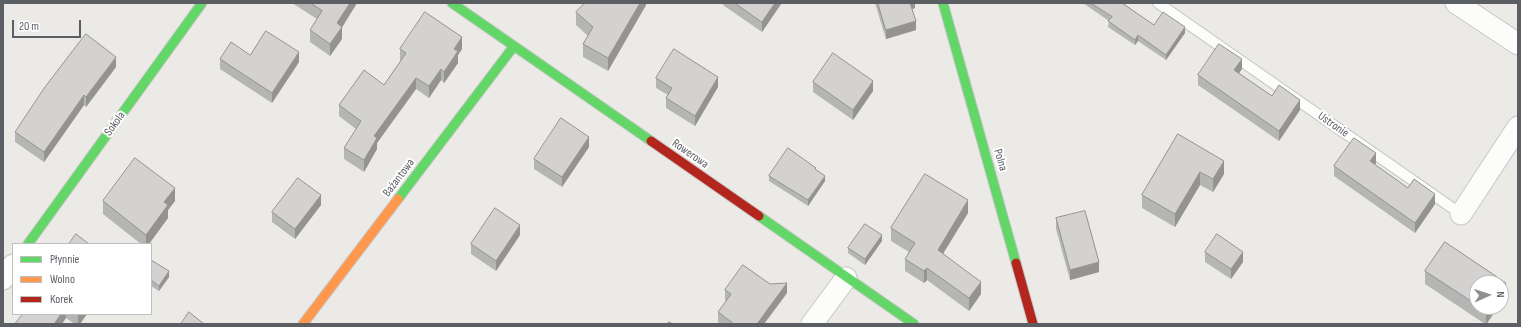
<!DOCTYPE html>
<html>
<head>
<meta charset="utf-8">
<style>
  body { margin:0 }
  #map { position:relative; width:1521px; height:327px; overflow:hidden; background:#ebeae6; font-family:"Sofia Sans Condensed",sans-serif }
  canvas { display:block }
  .frame { position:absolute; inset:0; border:4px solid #5b5f64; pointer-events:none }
  .legend { position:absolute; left:12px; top:243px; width:140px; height:72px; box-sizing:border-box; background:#fff; border:1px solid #bdbfc1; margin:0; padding:5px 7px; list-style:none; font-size:12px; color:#5b5f64 }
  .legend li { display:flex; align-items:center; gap:8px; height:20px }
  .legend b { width:20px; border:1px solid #bdbfc1 }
  .north { position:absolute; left:1469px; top:275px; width:40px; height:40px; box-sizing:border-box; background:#fff; border:1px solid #bdbfc1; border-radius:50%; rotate:87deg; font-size:11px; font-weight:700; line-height:16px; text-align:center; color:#5b5f64 }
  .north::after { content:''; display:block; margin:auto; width:14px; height:18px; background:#8d9092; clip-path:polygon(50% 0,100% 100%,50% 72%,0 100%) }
  .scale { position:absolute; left:12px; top:20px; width:69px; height:18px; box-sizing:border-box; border:2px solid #5b5f64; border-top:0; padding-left:5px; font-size:12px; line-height:14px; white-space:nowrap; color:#5b5f64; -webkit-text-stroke:3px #fff; paint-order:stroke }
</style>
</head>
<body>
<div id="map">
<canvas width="1521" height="327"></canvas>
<div class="frame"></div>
<ul class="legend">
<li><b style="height:5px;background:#63d668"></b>Płynnie</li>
<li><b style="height:5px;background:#ff974d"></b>Wolno</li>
<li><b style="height:5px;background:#b3261e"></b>Korek</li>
</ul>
<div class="north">N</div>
<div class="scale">20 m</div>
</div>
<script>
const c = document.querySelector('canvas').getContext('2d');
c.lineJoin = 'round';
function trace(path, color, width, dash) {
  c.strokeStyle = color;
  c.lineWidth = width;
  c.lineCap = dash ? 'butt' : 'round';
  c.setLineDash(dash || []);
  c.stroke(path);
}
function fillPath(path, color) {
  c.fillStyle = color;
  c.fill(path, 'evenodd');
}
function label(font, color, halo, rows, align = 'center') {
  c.font = font + ' "Sofia Sans Condensed",sans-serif';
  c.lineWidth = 4;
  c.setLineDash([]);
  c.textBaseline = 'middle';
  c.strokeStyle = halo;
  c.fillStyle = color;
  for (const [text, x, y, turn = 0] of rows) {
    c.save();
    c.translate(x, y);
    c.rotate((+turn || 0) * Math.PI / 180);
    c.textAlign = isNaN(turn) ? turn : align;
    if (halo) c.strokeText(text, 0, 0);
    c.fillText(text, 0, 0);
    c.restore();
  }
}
const lane = new Path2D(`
  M 1158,3 L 1461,214`);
const street = new Path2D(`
  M 1456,3 L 1518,44
  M 1461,214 L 1518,127
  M 3,279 L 13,265
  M 812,324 L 846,278`);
const fast = new Path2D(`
  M 452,3 L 651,141
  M 943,3 L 1016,263
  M 398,199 L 514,46
  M 759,216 L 914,324
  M 28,244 L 202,3`);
const slow = new Path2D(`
  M 303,324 L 398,199`);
const jam = new Path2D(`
  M 651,141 L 759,216
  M 1016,263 L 1033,324`);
trace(lane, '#c8c8c8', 12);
trace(street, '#c8c8c8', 23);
trace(fast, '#c7c7c6', 11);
trace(slow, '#c7c7c6', 11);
trace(jam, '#c7c7c6', 11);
trace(lane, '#fcfcfb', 10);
trace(street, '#fcfcfb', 21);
trace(fast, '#63d668', 9);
trace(slow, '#ff974d', 9);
trace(jam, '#b3261e', 9);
fillPath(new Path2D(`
  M 292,3 L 357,3 L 342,27 L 342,39 L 330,56 L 310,42 L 310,30 L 317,19 Z
  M 646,3 L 646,5 L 608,71 L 583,57 L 583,44 L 588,36 L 576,25 L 576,12 Z
  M 723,3 L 781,3 L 781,4 L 762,32 L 723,5 Z
  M 875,3 L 915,3 L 915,8 L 912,9 L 916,30 L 886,39 Z
  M 1083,3 L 1122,3 L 1154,25 L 1185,33 L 1166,60 L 1138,41 L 1135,45 L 1108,27 L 1109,21 Z
  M 400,49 L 462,49 L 458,55 L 458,63 L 444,83 L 441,80 L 429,98 L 416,89 L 377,143 L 377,149 L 364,172 L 344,159 L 344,148 L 356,129 L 339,116 L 339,105 L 384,85 L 401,61 L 400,60 Z
  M 220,59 L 299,62 L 272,103 L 220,69 Z
  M 116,67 L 86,107 L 84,105 L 44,162 L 15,142 L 15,132 Z
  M 1242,69 L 1239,73 L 1272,96 L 1300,110 L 1279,141 L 1198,85 L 1198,75 Z
  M 656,78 L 718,87 L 695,126 L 666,108 L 666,98 L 668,95 L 656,88 Z
  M 813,82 L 873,91 L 853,120 L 813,92 Z
  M 1178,134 L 1224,174 L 1213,192 L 1200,185 L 1175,227 L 1142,208 L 1142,195 Z
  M 589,147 L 562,187 L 534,169 L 534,159 Z
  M 1376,163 L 1375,165 L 1408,188 L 1435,204 L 1415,233 L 1334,176 L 1334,166 Z
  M 816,170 L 825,181 L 808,206 L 769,181 L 769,176 Z
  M 103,201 L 175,201 L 168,210 L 168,218 L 149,244 L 141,244 L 103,214 Z
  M 321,205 L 295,239 L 272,222 L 272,212 Z
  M 968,213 L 943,253 L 981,294 L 969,311 L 927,280 L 924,283 L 905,271 L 905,259 L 909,252 L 891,241 L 891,228 Z
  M 1056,218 L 1099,272 L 1070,280 L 1056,229 Z
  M 520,235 L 496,271 L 471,254 L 471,244 Z
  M 882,241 L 865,265 L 848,253 L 848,248 Z
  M 1445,242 L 1506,283 L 1506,296 L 1501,303 L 1501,283 L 1477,283 L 1477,307 L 1498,307 L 1487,324 L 1485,324 L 1425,284 L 1425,271 Z
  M 1205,252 L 1243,262 L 1231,279 L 1205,262 Z
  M 151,260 L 169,277 L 159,291 L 151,286 Z
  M 770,284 L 787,293 L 764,324 L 720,324 L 718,322 L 718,312 L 726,301 L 725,300 L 725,290 Z
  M 23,314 L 87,314 L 80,324 L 75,324 L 66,318 Z`), '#b5b5b3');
fillPath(new Path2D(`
  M 350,3 L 357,3 L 341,29 L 342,27 L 342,39 L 330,56 L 330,44 L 337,23 Z
  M 640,3 L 646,3 L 646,5 L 608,71 L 608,58 Z
  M 775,3 L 781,3 L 781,4 L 762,32 L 762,22 Z
  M 910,3 L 915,3 L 915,8 L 910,10 Z
  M 916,21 L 916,30 L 886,39 L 886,30 Z
  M 1185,27 L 1185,33 L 1166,60 L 1166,55 Z
  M 1138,35 L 1138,41 L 1135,45 L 1135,40 Z
  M 462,37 L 462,49 L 458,55 L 458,63 L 444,83 L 444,72 L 454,49 Z
  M 299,52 L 299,62 L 272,103 L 272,93 Z
  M 116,57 L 116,67 L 86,107 L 86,97 Z
  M 1242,59 L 1242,69 L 1234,80 L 1234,70 Z
  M 441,69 L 441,80 L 429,98 L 429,86 Z
  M 718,77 L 718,87 L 695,126 L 695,116 Z
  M 416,78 L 416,89 L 377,143 L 377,149 L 364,172 L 364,160 L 374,136 Z
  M 873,81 L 873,91 L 853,120 L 853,110 Z
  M 84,95 L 84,105 L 44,162 L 44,152 Z
  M 1300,100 L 1300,110 L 1279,141 L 1279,131 Z
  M 589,137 L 589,147 L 562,187 L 562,177 Z
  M 1376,153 L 1376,163 L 1370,171 L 1370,161 Z
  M 1224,161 L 1224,174 L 1213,192 L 1213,179 Z
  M 1200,172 L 1200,185 L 1175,227 L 1175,214 Z
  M 825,176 L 825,181 L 808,206 L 808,200 Z
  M 175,188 L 175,201 L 168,210 L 168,218 L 149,244 L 146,244 L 146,235 L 164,202 Z
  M 1435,194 L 1435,204 L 1415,233 L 1415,223 Z
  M 321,195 L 321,205 L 295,239 L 295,229 Z
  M 968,200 L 968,213 L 938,262 L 938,250 Z
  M 520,225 L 520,235 L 496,271 L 496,261 Z
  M 882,235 L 882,241 L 865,265 L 865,259 Z
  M 1243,252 L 1243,262 L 1231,279 L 1231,269 Z
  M 1099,262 L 1099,272 L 1070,280 L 1070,270 Z
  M 927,268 L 927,280 L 924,283 L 924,271 Z
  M 169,271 L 169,277 L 159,291 L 159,286 Z
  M 981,282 L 981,294 L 969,311 L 969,298 Z
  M 787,283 L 787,293 L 764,324 L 757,324 Z
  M 1506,283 L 1506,296 L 1501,303 L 1501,290 Z
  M 1489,307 L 1498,307 L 1486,324 L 1486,312 Z
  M 61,314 L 66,314 L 66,318 L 62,324 L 54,324 Z
  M 79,314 L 87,314 L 80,324 L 78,324 L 78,315 Z`), '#949392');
const building = new Path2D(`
  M 311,3 L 350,3 L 337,23 L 342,27 L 330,44 L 310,30 L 322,11 Z
  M 585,3 L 640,3 L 608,58 L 583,44 L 593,27 L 576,12 Z
  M 735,3 L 775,3 L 762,22 Z
  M 878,3 L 910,3 L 916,21 L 886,30 Z
  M 1091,3 L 1122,3 L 1154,25 L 1163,12 L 1185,27 L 1166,55 L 1138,35 L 1135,40 L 1108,21 L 1112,17 Z
  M 425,12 L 462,37 L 454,49 L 458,51 L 444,72 L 441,69 L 429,86 L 416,78 L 374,136 L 377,138 L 364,160 L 344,148 L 361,121 L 339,105 L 364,70 L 384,85 L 406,53 L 400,49 Z
  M 266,31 L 299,52 L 272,93 L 220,59 L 231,42 L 250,55 Z
  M 86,34 L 116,57 L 86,97 L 84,95 L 44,152 L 15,132 L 45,87 Z
  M 1219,44 L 1242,59 L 1234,70 L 1272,96 L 1279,85 L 1300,100 L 1279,131 L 1198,75 Z
  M 674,49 L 718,77 L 695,116 L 666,98 L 672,88 L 656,78 Z
  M 833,53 L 873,81 L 853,110 L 813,82 Z
  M 561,118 L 589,137 L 562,177 L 534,159 Z
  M 1178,134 L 1224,161 L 1213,179 L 1200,172 L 1175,214 L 1142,195 Z
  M 1354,138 L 1376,153 L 1370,161 L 1408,188 L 1414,179 L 1435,194 L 1415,223 L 1334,166 Z
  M 788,148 L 816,168 L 815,169 L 825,176 L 808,200 L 769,176 Z
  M 135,158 L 175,188 L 164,202 L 168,205 L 146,235 L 103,201 Z
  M 925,174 L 968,200 L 938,250 L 981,282 L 969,298 L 927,268 L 924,271 L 905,259 L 915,243 L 891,228 Z
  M 298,178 L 321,195 L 295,229 L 272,212 Z
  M 495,208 L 520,225 L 496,261 L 471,244 Z
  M 1085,211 L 1099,262 L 1070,270 L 1056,218 Z
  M 865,224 L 882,235 L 865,259 L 848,248 Z
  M 76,234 L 89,244 L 69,244 Z
  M 1217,234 L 1243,252 L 1231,269 L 1205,252 Z
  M 1445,242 L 1506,283 L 1501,290 L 1501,283 L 1477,283 L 1477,305 L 1425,271 Z
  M 151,260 L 169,271 L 159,286 L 151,280 Z
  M 743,265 L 770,284 L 787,283 L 757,324 L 734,324 L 718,312 L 731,294 L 725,290 Z
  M 1479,307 L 1489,307 L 1486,312 Z
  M 189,312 L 204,324 L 181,324 Z
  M 23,314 L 61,314 L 54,324 L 15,324 Z
  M 669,322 L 673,324 L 668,324 Z`);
fillPath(building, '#d3d2d0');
trace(building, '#949392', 1);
label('12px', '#5b5f64', '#fff', [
  ["Sokola",115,124,-54],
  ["Ustronie",1333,125,35],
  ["Rowerowa",690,154,35],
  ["Polna",1000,160,74],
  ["Bażantowa",399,178,-53]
]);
</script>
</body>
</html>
